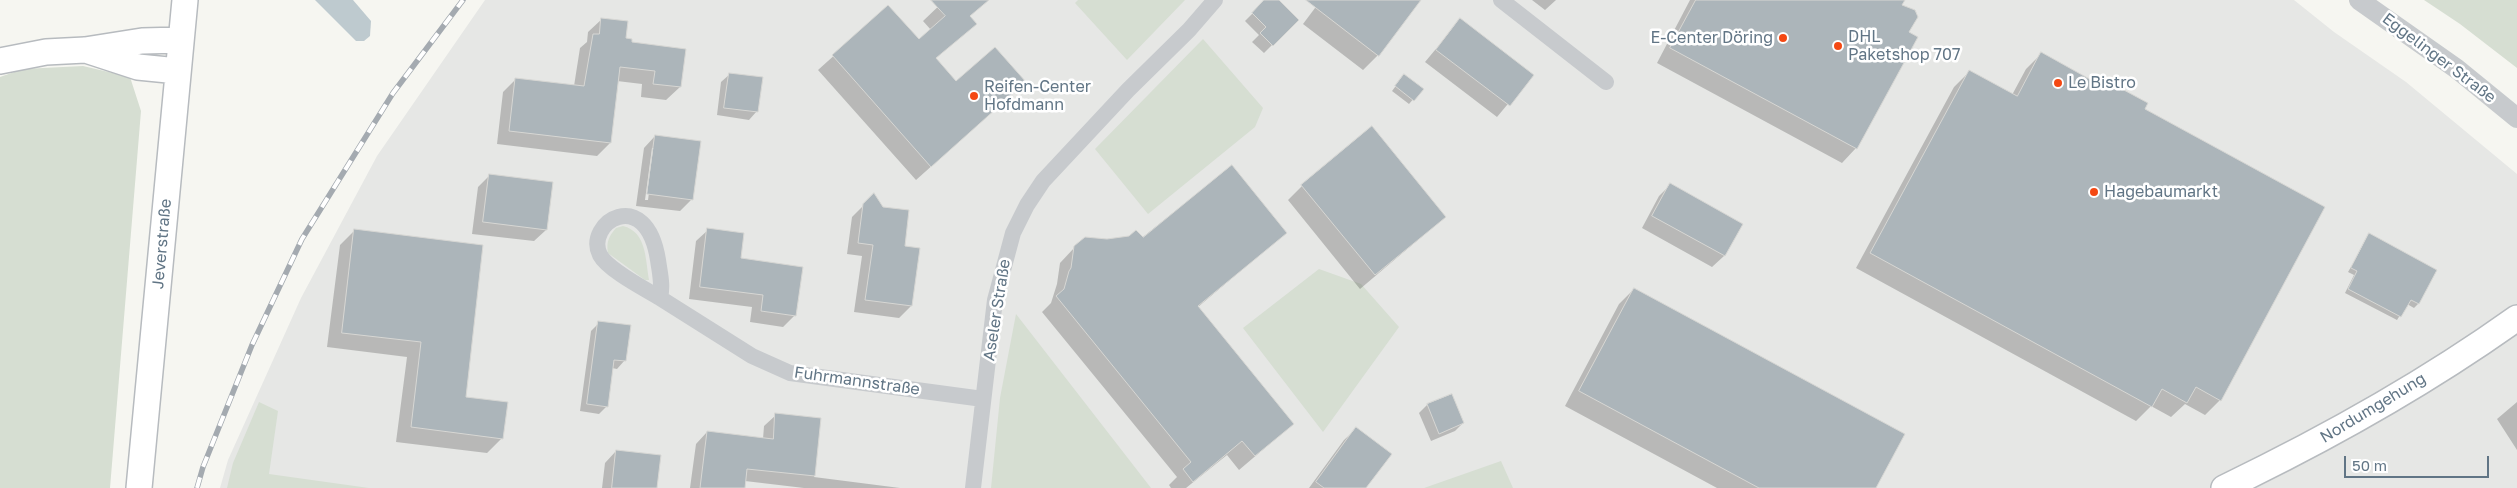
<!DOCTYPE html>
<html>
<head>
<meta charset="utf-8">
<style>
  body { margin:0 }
  #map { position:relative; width:2517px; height:488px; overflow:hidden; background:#f6f6f1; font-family:"Golos Text",sans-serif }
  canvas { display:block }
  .scale { position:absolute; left:2344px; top:456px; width:145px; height:22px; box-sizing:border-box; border:2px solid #617585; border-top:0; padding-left:6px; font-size:15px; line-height:18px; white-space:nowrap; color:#617585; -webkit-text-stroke:4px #fff; paint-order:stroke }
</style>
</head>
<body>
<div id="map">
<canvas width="2517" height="488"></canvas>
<div class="scale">50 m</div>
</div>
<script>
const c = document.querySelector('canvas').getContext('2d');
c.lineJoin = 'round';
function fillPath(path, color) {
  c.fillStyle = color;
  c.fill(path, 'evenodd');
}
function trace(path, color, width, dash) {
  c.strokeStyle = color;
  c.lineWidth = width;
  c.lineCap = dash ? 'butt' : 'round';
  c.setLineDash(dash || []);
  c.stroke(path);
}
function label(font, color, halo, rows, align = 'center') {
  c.font = font + ' "Golos Text",sans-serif';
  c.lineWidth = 5;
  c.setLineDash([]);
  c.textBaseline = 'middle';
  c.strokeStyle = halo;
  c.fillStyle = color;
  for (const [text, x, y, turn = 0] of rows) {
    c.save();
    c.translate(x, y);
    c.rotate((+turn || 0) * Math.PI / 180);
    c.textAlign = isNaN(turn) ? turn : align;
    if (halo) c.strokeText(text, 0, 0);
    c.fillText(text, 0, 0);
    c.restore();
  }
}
fillPath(new Path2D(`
  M 485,0 L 2294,0 L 2334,32 L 2406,82 L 2517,174 L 2517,488 L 220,488 L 228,460 L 301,298 L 377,156 Z`), '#e6e7e5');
fillPath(new Path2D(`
  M 1078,0 L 1185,0 L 1127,60 L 1075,3 Z
  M 2424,0 L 2517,0 L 2517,68 L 2460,24 Z
  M 1203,39 L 1263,108 L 1255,127 L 1148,214 L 1095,149 Z
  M 83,66 L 130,77 L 141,111 L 110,488 L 0,488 L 0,77 L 23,69 Z
  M 623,226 C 647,232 645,259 649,280 L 645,280 L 608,253 C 606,242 609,236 616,228 Z
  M 1319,269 L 1361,284 L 1399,327 L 1323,432 L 1243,328 Z
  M 1016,314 L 1151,488 L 991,488 L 1000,398 Z
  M 259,402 L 278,411 L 269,474 L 369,488 L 227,488 L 233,463 Z
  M 1501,461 L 1513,488 L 1424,488 Z`), '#d6ded2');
fillPath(new Path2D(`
  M 315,0 L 353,0 L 371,21 L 370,36 L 364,41 L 356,41 Z`), '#becacf');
fillPath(new Path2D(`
  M 945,0 L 973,0 L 969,17 L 975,24 L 935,59 L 956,83 L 1010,96 L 916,180 L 818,70 L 888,7 L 918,41 L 931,30 L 923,21 Z
  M 1266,0 L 1272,0 L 1297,20 L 1264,53 L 1252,42 L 1259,35 L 1245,21 Z
  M 1321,0 L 1419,0 L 1378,55 L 1363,70 L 1303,24 Z
  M 1532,0 L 1556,0 L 1545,10 Z
  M 1690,0 L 1903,0 L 1900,6 L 1907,33 L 1856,148 L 1842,163 L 1657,63 Z
  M 602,19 L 680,87 L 666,100 L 641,97 L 642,84 L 617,81 L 610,143 L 597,156 L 497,144 L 503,92 L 516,79 L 574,86 L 580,48 L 587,42 L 588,32 Z
  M 1460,20 L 1532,75 L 1497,117 L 1425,62 Z
  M 2041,54 L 2091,81 L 2096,76 L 2143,110 L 2220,400 L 2205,415 L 2185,404 L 2171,417 L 2151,406 L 2136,421 L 1856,268 L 1954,87 L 1969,72 L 2012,95 L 2026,69 Z
  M 730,74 L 757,111 L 749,120 L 717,115 L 721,82 Z
  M 1401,79 L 1422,89 L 1409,104 L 1392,91 Z
  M 655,136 L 691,200 L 680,211 L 636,206 L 644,148 ZM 652,148 L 655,148 L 648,200 L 645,200 Z
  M 490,175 L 546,230 L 534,241 L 472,234 L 478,187 Z
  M 1670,185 L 1741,224 L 1724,256 L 1712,267 L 1642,228 L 1659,196 Z
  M 1302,186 L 1445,217 L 1360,289 L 1288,200 Z
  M 874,195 L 903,247 L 918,249 L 911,306 L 899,318 L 854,312 L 862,256 L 847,254 L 852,217 Z
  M 355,230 L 465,398 L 502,438 L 487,453 L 396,442 L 407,357 L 327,347 L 340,245 Z
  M 708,230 L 795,315 L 783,327 L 750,322 L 752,307 L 689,299 L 696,241 Z
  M 1285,233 L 1198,307 L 1293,424 L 1239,470 L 1227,455 L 1186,488 L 1171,488 L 1169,485 L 1177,477 L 1042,312 L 1051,303 L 1057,284 L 1060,263 L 1075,247 L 1107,241 Z
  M 2370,235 L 2435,270 L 2418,304 L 2414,308 L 2407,304 L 2397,320 L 2345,293 L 2354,275 L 2348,272 Z
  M 1634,289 L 1874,488 L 1717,488 L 1565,406 L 1619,304 Z
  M 599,323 L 625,360 L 617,369 L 612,368 L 607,406 L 599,414 L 580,411 L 591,331 Z
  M 1451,395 L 1463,423 L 1455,431 L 1431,441 L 1419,413 L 1427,405 Z
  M 2517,402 L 2517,450 L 2497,419 Z
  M 776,415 L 820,419 L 814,477 L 900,488 L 804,488 L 745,481 L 744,488 L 690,488 L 696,444 L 707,432 L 763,439 L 764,426 Z
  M 1356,429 L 1365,488 L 1309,488 L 1344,440 Z
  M 616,451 L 656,488 L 602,488 L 605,463 Z`), '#0003');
const building = new Path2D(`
  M 931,0 L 989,0 L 970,16 L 977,24 L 936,58 L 956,81 L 995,47 L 1026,82 L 931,167 L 832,55 L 888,5 L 919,39 L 945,16 Z
  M 1264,0 L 1279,0 L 1299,20 L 1273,46 L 1260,33 L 1266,27 L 1252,13 Z
  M 1306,0 L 1421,0 L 1379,56 Z
  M 1696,0 L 1905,0 L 1902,5 L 1915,10 L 1918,17 L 1909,32 L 1918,37 L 1857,149 L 1670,48 Z
  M 601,18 L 628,21 L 626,38 L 632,39 L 632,42 L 686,49 L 681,87 L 653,84 L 655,71 L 620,67 L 611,143 L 509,131 L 515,78 L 584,86 L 593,34 L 599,34 Z
  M 1460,18 L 1534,75 L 1510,106 L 1436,50 Z
  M 2041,52 L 2093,81 L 2096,75 L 2148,103 L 2145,109 L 2325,207 L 2221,401 L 2196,387 L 2187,403 L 2162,389 L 2152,407 L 1870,253 L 1969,70 L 2017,96 Z
  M 729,73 L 763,77 L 758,112 L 724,108 Z
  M 1404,74 L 1424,89 L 1414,101 L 1395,86 Z
  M 1372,126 L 1446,217 L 1375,275 L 1301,185 Z
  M 655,135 L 701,141 L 693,200 L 647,194 Z
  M 1232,165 L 1287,233 L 1198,306 L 1294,424 L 1255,456 L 1242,441 L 1193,482 L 1183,469 L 1191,462 L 1056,296 L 1064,289 L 1069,271 L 1071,268 L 1074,246 L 1085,237 L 1107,239 L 1129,236 L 1136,230 L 1143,237 Z
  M 489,174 L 553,182 L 547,230 L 483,222 Z
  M 1670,183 L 1743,224 L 1725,256 L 1652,216 Z
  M 874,193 L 883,207 L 909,210 L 905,246 L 920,248 L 912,306 L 865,300 L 873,245 L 858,243 L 863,204 Z
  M 707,228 L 744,233 L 741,258 L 803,267 L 796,316 L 761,311 L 763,295 L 700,287 Z
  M 354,229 L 483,245 L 466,397 L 508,402 L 503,439 L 411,427 L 421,342 L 342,333 Z
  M 2369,233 L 2437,270 L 2419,304 L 2411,300 L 2401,317 L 2348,289 L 2357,271 L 2351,268 Z
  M 1634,288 L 1905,434 L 1876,488 L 1759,488 L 1579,391 Z
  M 598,321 L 631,325 L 626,361 L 614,360 L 608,407 L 587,404 Z
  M 1452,394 L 1464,423 L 1439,434 L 1427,404 Z
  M 775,413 L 821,418 L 815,476 L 747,469 L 745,488 L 700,488 L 707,431 L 773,439 Z
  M 1356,427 L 1392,454 L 1366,488 L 1324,488 L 1316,482 Z
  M 616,450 L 661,455 L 657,488 L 612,488 Z`);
fillPath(building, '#acb5ba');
trace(building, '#d7d7d4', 1);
const primary = new Path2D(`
  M 89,51 L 138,67 L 178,71
  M 0,61 L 46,52 L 85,50 L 142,41 L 181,40
  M 139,488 L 185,0
  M 2224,488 C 2326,439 2426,383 2517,318`);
trace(primary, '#b7bbbf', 28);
trace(new Path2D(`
  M 1501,0 L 1606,82
  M 660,298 C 645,289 608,270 600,255 C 584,223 646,184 658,260 C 660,274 663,285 660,298 L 752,356 L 790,373 L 983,399
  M 973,488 L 995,300 L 1013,233 L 1027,205 L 1043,181 L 1128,90 L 1189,30 L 1215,0`), '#c7cacd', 16);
trace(new Path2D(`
  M 2359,0 L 2457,69 L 2517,118`), '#c7cacd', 20);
trace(primary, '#fff', 25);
const rail = new Path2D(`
  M 197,488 L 203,467 L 252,345 L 302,239 L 393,93 L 463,0`);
trace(rail, '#a4aab0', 5.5);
trace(rail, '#fff', 4, [11]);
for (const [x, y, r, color] of [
  [1783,38,5,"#f44813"],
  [1838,46,5,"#f44813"],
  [2058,83,5,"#f44813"],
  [974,96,5,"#f44813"],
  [2094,192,5,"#f44813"]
]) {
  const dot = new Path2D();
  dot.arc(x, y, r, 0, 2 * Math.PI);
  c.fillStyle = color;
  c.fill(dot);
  trace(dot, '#fff', 2);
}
label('16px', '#617585', '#fff', [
  ["DHL",1848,37],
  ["Paketshop 707",1848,55],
  ["E-Center Döring",1773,38,"right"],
  ["Le Bistro",2068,83],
  ["Reifen-Center",984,87],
  ["Hofdmann",984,105],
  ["Hagebaumarkt",2104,192]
], 'left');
label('16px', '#617585', '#fff', [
  ["Eggelinger Straße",2439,58,37],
  ["Jeverstraße",162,244,-85],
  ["Aseler Straße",997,310,-81],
  ["Fuhrmannstraße",857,381,8],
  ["Nordumgehung",2373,408,-31]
]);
</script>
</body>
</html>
